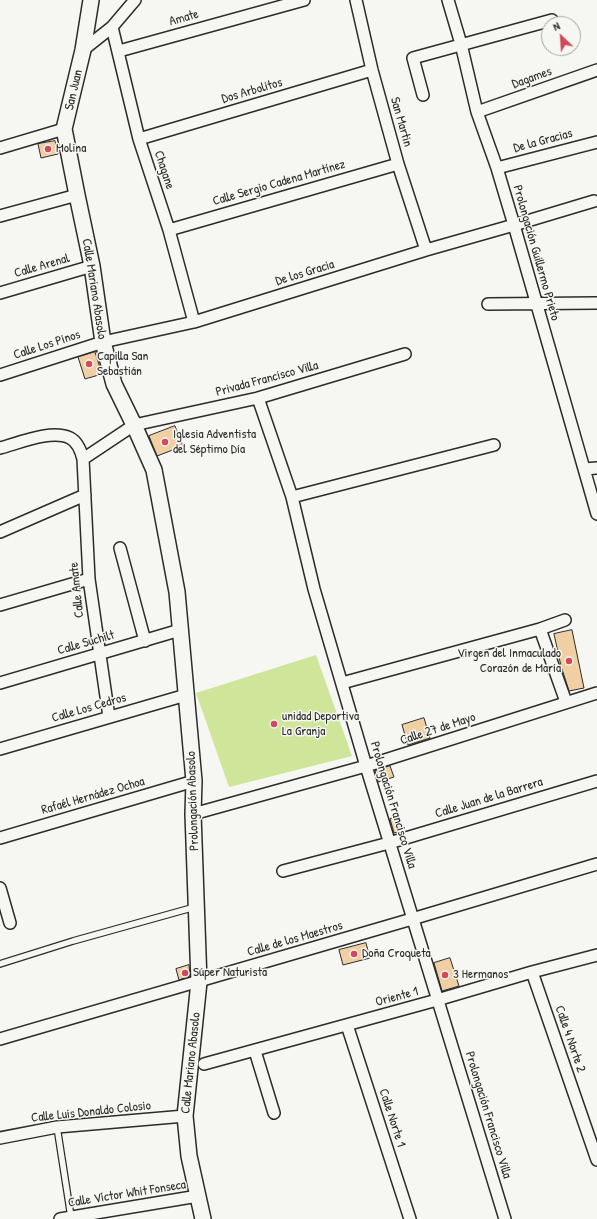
<!DOCTYPE html>
<html>
<head>
<meta charset="utf-8">
<style>
  body { margin:0 }
  #map { position:relative; width:597px; height:1219px; overflow:hidden; background:#f6f6f2; font-family:"Patrick Hand",sans-serif }
  canvas { display:block }
  .north { position:absolute; left:541px; top:16px; width:40px; height:40px; box-sizing:border-box; background:#f6f6f2; border:1px solid #a5a5a2; border-radius:50%; rotate:335deg; font-size:11px; font-weight:700; line-height:16px; text-align:center; color:#2b2b2b }
  .north::after { content:''; display:block; margin:auto; width:14px; height:18px; background:#d1495b; clip-path:polygon(50% 0,100% 100%,50% 72%,0 100%) }
</style>
</head>
<body>
<div id="map">
<canvas width="597" height="1219"></canvas>
<div class="north">N</div>
</div>
<script>
const c = document.querySelector('canvas').getContext('2d');
c.lineJoin = 'round';
function fillPath(path, color) {
  c.fillStyle = color;
  c.fill(path, 'evenodd');
}
function trace(path, color, width, dash) {
  c.strokeStyle = color;
  c.lineWidth = width;
  c.lineCap = dash ? 'butt' : 'round';
  c.setLineDash(dash || []);
  c.stroke(path);
}
function label(font, color, halo, rows, align = 'center') {
  c.font = font + ' "Patrick Hand",sans-serif';
  c.lineWidth = 3;
  c.setLineDash([]);
  c.textBaseline = 'middle';
  c.strokeStyle = halo;
  c.fillStyle = color;
  for (const [text, x, y, turn = 0] of rows) {
    c.save();
    c.translate(x, y);
    c.rotate((+turn || 0) * Math.PI / 180);
    c.textAlign = isNaN(turn) ? turn : align;
    if (halo) c.strokeText(text, 0, 0);
    c.fillText(text, 0, 0);
    c.restore();
  }
}
fillPath(new Path2D(`
  M 316,655 L 352,756 L 229,787 L 196,693 Z`), '#cfe59a');
const building = new Path2D(`
  M 55,141 L 58,154 L 41,158 L 38,144 Z
  M 95,352 L 102,374 L 85,379 L 78,357 Z
  M 175,426 L 183,446 L 157,456 L 149,436 Z
  M 572,630 L 584,688 L 569,691 L 561,666 L 554,634 Z
  M 424,718 L 430,738 L 408,745 L 402,725 Z
  M 390,766 L 394,777 L 378,782 L 375,771 Z
  M 397,817 L 401,831 L 394,833 L 390,819 Z
  M 366,943 L 370,958 L 343,965 L 339,950 Z
  M 450,958 L 459,986 L 442,991 L 434,963 Z
  M 189,965 L 190,976 L 179,980 L 176,969 Z`);
fillPath(building, '#f0d0a2');
trace(building, '#2b2b2b', 1);
const lane = new Path2D(`
  M 0,964 L 73,941 L 195,907
  M 57,1127 L 71,1217`);
const street = new Path2D(`
  M 356,0 L 372,70 L 398,164 L 426,250
  M 448,0 L 461,44 L 477,112 L 497,168 L 514,225 L 597,514
  M 112,27 L 139,139 L 169,230 L 194,322
  M 83,50 L 112,27 L 135,0
  M 119,51 L 304,0
  M 423,95 L 413,58 L 552,20
  M 477,112 L 597,70
  M 139,139 L 372,70
  M 0,148 L 64,129
  M 497,168 L 597,142
  M 0,216 L 77,195
  M 169,230 L 398,164
  M 0,293 L 92,266
  M 488,304 L 597,303
  M 0,375 L 103,342 L 194,322 L 426,250 L 514,225 L 594,201
  M 258,398 L 292,497 L 314,589 L 366,766 L 505,1219
  M 0,448 C 19,443 52,429 70,438 C 78,442 81,451 83,459 L 89,579 L 109,717
  M 83,459 L 134,425 L 258,398 L 405,354
  M 584,469 L 597,468
  M 292,497 L 494,445
  M 0,532 L 85,495
  M 120,548 L 145,641
  M 0,605 L 89,579
  M 540,629 L 566,702
  M 0,683 L 180,630
  M 342,683 L 540,629 L 565,620
  M 0,749 L 186,695
  M 193,814 L 366,766 L 597,693
  M 0,838 L 194,781
  M 283,871 L 389,843 L 597,781
  M 0,888 L 10,923
  M 532,972 L 597,1160
  M 347,1025 L 410,1219
  M 0,1039 L 412,919 L 597,864
  M 255,1051 L 274,1113
  M 204,1064 L 437,1000 L 532,972 L 597,955
  M 0,1138 L 57,1127 L 185,1116
  M 60,1219 L 198,1196`);
const secondary = new Path2D(`
  M 91,0 L 83,50 L 64,129 L 77,195 L 92,266 L 103,342 L 114,384 L 134,425 L 154,470 L 177,592 L 194,781 L 193,814 L 199,982 L 185,1116 L 189,1156 L 203,1219`);
trace(lane, '#2b2b2b', 8);
trace(street, '#2b2b2b', 14);
trace(secondary, '#2b2b2b', 18);
trace(lane, '#f6f6f2', 5.5);
trace(street, '#f6f6f2', 11);
trace(secondary, '#f6f6f2', 15);
for (const [x, y, r, color] of [
  [48,149,4,"#d1495b"],
  [89,364,4,"#d1495b"],
  [165,442,4,"#d1495b"],
  [569,661,4,"#d1495b"],
  [274,724,4,"#d1495b"],
  [354,954,4,"#d1495b"],
  [185,973,4,"#d1495b"],
  [445,975,4,"#d1495b"]
]) {
  const dot = new Path2D();
  dot.arc(x, y, r, 0, 2 * Math.PI);
  c.fillStyle = color;
  c.fill(dot);
  trace(dot, '#f6f6f2', 1.5);
}
label('13px', '#2b2b2b', '#f6f6f2', [
  ["Amate",184,18,-16],
  ["Dagames",532,78,-20],
  ["San Juan",74,90,-77],
  ["Dos Arbolitos",252,91,-16],
  ["San Martin",401,122,74],
  ["De la Gracias",543,141,-15],
  ["Chagane",164,170,72],
  ["Calle Sergio Cadena Martínez",279,183,-16],
  ["Prolongación Guillermo Prieto",536,253,74],
  ["Calle Arenal",42,266,-16],
  ["De los Gracia",305,273,-17],
  ["Calle Mariano Abasolo",94,289,81],
  ["Calle Los Pinos",47,345,-18],
  ["Privada Francisco Villa",267,379,-15],
  ["Calle Amate",77,590,-96],
  ["Calle Suchilt",86,643,-16],
  ["Calle Los Cedros",89,708,-16],
  ["Calle 27 de Mayo",438,729,-18],
  ["Rafaél Hernádez Ochoa",93,796,-16],
  ["Calle Juan de la Barrera",489,798,-17],
  ["Prolongación Abasolo",193,801,-92],
  ["Prolongación Francisco Villa",393,805,73],
  ["Calle de los Maestros",295,939,-16],
  ["Oriente 1",397,997,-15],
  ["Calle 4 Norte 2",570,1039,71],
  ["Calle Mariano Abasolo",191,1063,-84],
  ["Calle Luis Donaldo Colosio",91,1112,-6],
  ["Prolongación Francisco Villa",488,1115,73],
  ["Calle Norte 1",392,1118,72],
  ["Calle Víctor Whit Fonseca",127,1194,-9]
]);
label('13px', '#2b2b2b', '#f6f6f2', [
  ["Molina",56,149],
  ["Capilla San",97,357],
  ["Sebastián",97,372],
  ["Iglesia Adventista",173,435],
  ["del Séptimo Día",173,450],
  ["Virgen del Inmaculado",561,654,"right"],
  ["Corazón de María",561,669,"right"],
  ["unidad Deportiva",282,717],
  ["La Granja",282,732],
  ["Doña Croqueta",362,954],
  ["Súper Naturista",193,973],
  ["3 Hermanos",453,975]
], 'left');
</script>
</body>
</html>
